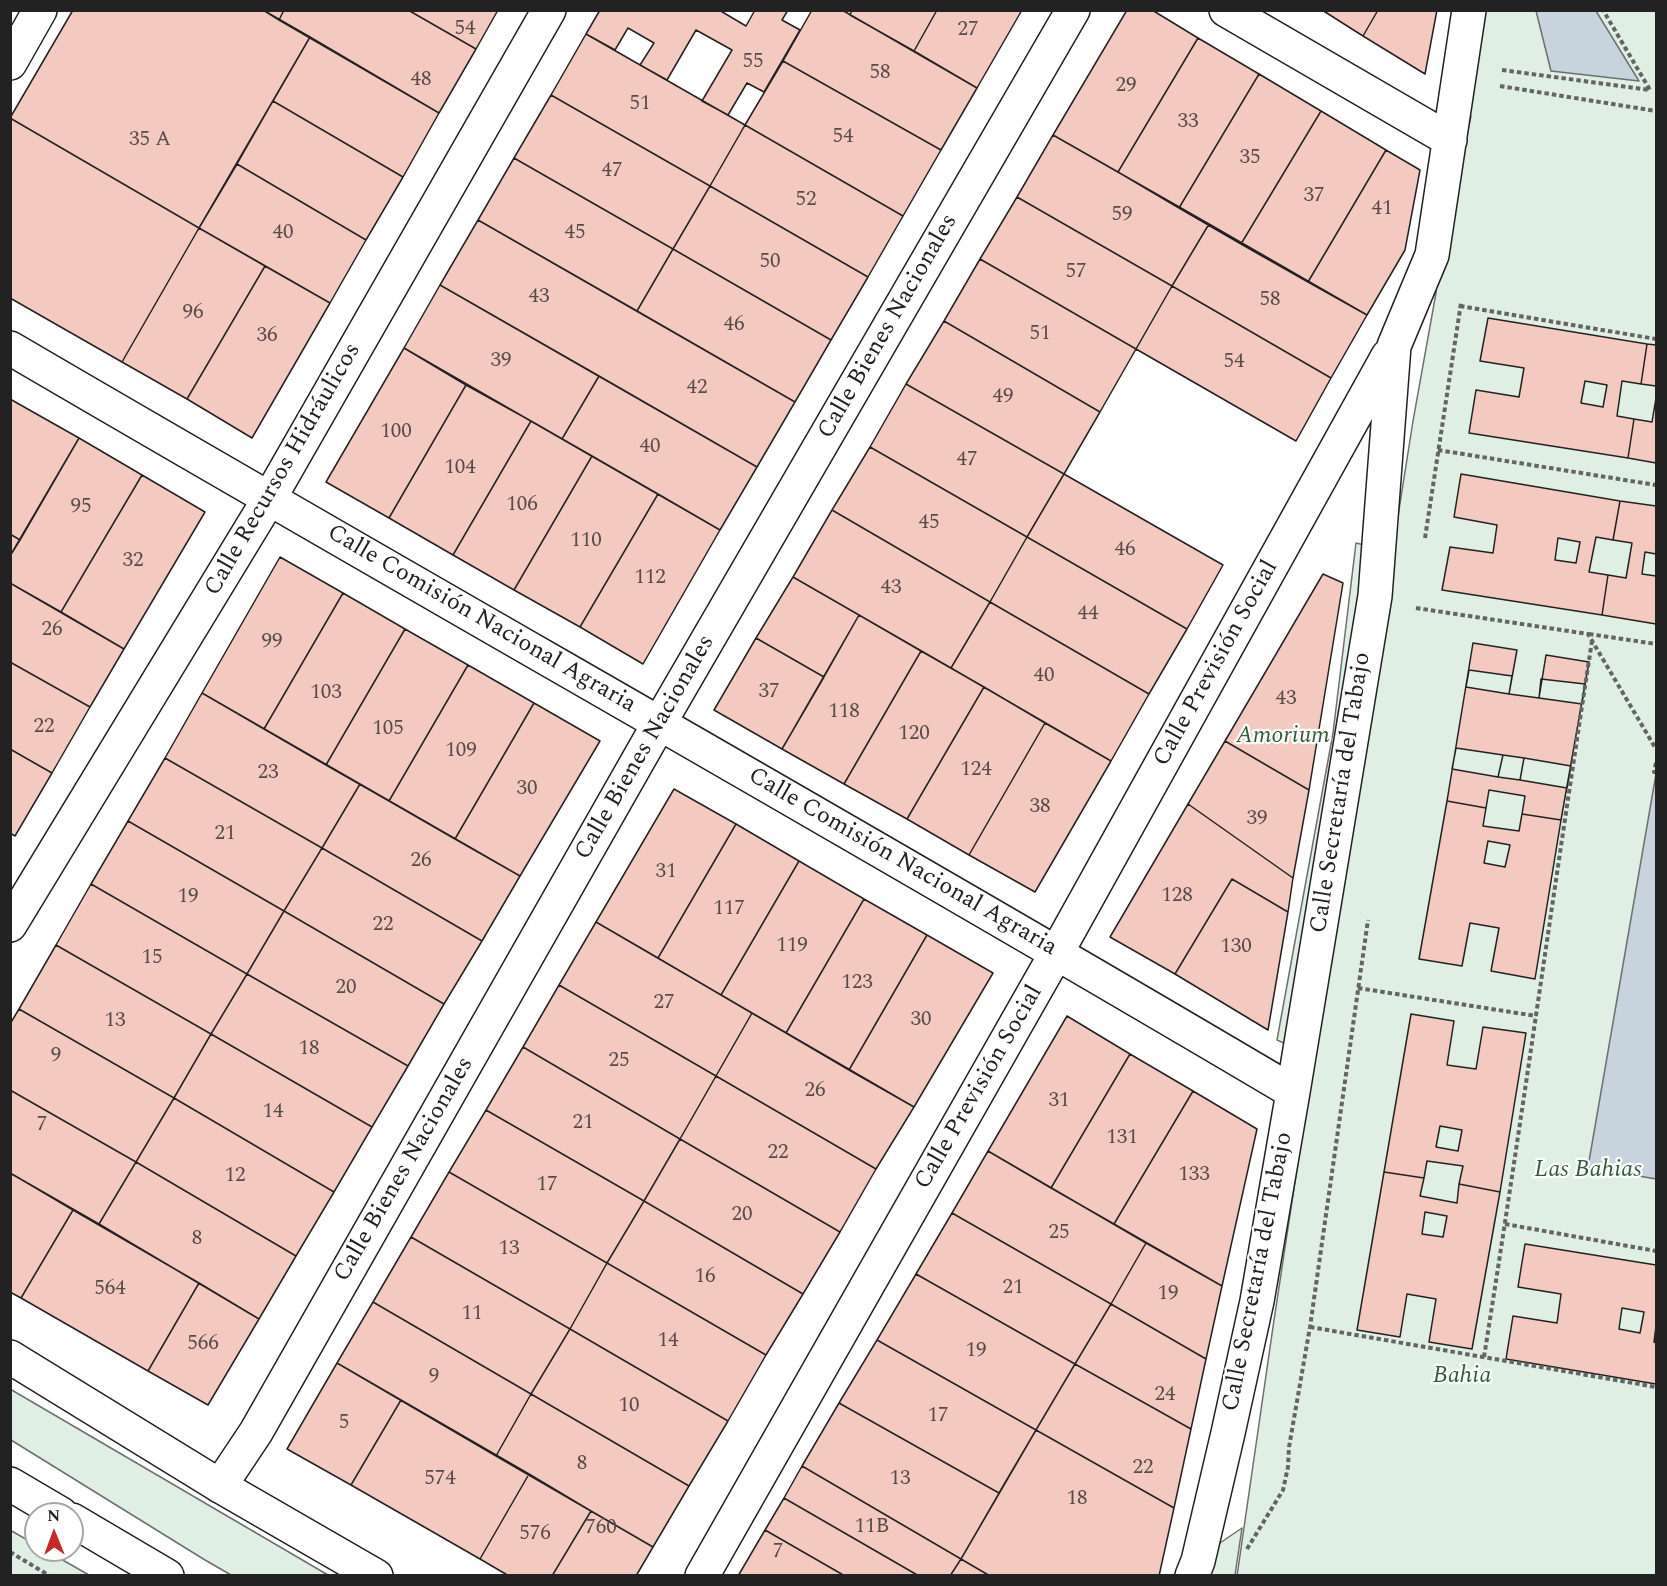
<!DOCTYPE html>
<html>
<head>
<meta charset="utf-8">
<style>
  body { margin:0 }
  #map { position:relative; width:1667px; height:1586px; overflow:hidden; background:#fff; font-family:Spectral,serif }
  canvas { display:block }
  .frame { position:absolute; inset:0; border:12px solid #222; pointer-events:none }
  .north { position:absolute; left:24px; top:1502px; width:60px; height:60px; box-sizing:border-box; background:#fff; border:2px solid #a7a7a7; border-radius:50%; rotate:359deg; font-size:16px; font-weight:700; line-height:24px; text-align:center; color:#222 }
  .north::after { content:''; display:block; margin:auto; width:21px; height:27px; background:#c62828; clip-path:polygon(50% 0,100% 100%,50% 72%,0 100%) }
</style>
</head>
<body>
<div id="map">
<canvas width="1667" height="1586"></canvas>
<div class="frame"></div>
<div class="north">N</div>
</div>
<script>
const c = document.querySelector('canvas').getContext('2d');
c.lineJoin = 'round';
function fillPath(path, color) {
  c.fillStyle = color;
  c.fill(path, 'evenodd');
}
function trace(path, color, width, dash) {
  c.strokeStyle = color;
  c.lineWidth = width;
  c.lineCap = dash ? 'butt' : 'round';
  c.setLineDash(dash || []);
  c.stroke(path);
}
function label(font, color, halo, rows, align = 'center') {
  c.font = font + ' Spectral,serif';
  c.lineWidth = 4.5;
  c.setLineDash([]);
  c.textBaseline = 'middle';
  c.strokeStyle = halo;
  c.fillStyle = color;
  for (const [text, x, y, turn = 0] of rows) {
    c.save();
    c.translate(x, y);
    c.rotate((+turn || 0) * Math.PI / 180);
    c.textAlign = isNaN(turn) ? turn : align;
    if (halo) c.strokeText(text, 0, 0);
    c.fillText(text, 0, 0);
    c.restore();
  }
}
const green = new Path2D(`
  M 1479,11 L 1656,11 L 1656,1575 L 1237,1576 L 1273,1327 L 1341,878 L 1413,421 L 1436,293 L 1437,271 L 1471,116 L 1458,114 Z
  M 1356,543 L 1381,549 L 1307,1053 L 1277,1040 L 1333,733 Z
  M 10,1389 L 328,1575 L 231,1575 L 205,1560 L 11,1440 Z
  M 1242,1528 L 1235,1575 L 1173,1575 Z
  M 10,1530 L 36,1545 L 36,1550 L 45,1550 L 89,1575 L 11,1575 Z`);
fillPath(green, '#e0efe3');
trace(green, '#6f6f6f', 1.5);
const water = new Path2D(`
  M 1536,11 L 1596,11 L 1639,81 L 1551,71 Z
  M 1656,774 L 1656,1179 L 1588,1167 Z`);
fillPath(water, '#c7d3dd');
trace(water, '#6f6f6f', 1.5);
const building = new Path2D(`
  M 73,10 L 263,10 L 310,37 L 199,228 L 10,118 Z
  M 263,10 L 284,10 L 279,20 Z
  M 284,10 L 408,10 L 476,49 L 439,113 L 279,20 Z
  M 408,10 L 498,10 L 476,49 Z
  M 600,10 L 719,10 L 746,26 L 755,10 L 788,10 L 782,20 L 800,30 L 764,92 L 747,83 L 728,115 L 702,101 L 732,50 L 696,30 L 667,80 L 640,65 L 654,43 L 628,28 L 615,50 L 586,34 Z
  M 812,10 L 842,10 L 977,88 L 941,150 L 783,61 Z
  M 852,10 L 937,10 L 914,51 L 850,15 Z
  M 937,10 L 1022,10 L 977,88 L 914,51 Z
  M 1127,10 L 1152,10 L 1198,38 L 1118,172 L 1053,135 Z
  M 1322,10 L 1378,10 L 1363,36 Z
  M 1378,10 L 1437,10 L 1425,74 L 1363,36 Z
  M 586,34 L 745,125 L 710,186 L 551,95 Z
  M 310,37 L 439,113 L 403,177 L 273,101 Z
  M 1198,38 L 1259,74 L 1179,208 L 1118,172 Z
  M 783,61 L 941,150 L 903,216 L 745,125 Z
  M 1259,74 L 1321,111 L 1241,244 L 1179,208 Z
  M 551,95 L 710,186 L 673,249 L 514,158 Z
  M 273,101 L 403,177 L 366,240 L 237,164 Z
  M 1321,111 L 1386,150 L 1308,282 L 1241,244 Z
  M 10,118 L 199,228 L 122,362 L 10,298 Z
  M 745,125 L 903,216 L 868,277 L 710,186 Z
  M 1053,135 L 1209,224 L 1172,286 L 1017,197 Z
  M 1386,150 L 1420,170 L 1405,250 L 1367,315 L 1308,282 Z
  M 514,158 L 673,249 L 637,311 L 478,220 Z
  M 237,164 L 366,240 L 330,303 L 199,228 Z
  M 710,186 L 868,277 L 831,340 L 673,249 Z
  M 1017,197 L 1172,286 L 1136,349 L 980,259 Z
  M 478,220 L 795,402 L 757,467 L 440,285 Z
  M 1209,224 L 1367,315 L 1331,378 L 1172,286 Z
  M 199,228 L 265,266 L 187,399 L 122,362 Z
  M 673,249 L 831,340 L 795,402 L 637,311 Z
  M 980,259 L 1136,349 L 1100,412 L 944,321 Z
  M 265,266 L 330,303 L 252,438 L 187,399 Z
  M 440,285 L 599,376 L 562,439 L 404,348 Z
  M 1172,286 L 1331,378 L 1296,441 L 1136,349 Z
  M 1488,318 L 1647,344 L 1641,384 L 1622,381 L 1617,416 L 1634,419 L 1628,458 L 1469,433 L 1476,390 L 1519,397 L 1524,368 L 1480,361 ZM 1585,381 L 1607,385 L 1603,407 L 1581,403 Z
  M 944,321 L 1100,412 L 1064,474 L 906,384 Z
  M 1647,344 L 1656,345 L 1656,386 L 1641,384 Z
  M 404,348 L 466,385 L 389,518 L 326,482 Z
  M 599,376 L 757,467 L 720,530 L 562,439 Z
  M 906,384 L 1064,474 L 1027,537 L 870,447 Z
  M 466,385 L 531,421 L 453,555 L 389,518 Z
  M 1656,398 L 1656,463 L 1628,458 L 1634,419 L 1652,422 Z
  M 10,399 L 79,438 L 20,540 L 10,534 Z
  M 531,421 L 592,456 L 514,590 L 453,555 Z
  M 79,438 L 142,475 L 61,612 L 10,583 L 10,556 Z
  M 870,447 L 1027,537 L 990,602 L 832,510 Z
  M 592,456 L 658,494 L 580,627 L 514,590 Z
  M 1064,474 L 1223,565 L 1187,629 L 1027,537 Z
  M 1461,474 L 1620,501 L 1613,540 L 1596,537 L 1589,572 L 1608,575 L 1602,615 L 1442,590 L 1450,547 L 1493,553 L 1497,525 L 1454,517 ZM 1558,538 L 1580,542 L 1576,563 L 1555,560 Z
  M 142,475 L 205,512 L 124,649 L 61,612 Z
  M 658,494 L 720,530 L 643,664 L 580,627 Z
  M 1620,501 L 1656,506 L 1656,554 L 1645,552 L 1642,574 L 1656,576 L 1656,624 L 1602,615 L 1608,575 L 1626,578 L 1632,543 L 1613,540 Z
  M 832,510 L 990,602 L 951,668 L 793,577 Z
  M 10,534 L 20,540 L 10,556 Z
  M 1027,537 L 1187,629 L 1149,694 L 990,602 Z
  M 280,557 L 343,593 L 264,729 L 202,693 Z
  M 1323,574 L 1343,583 L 1309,790 L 1225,741 Z
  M 793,577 L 859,615 L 824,677 L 756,638 Z
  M 10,583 L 124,649 L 90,707 L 10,662 Z
  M 343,593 L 405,629 L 326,765 L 264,729 Z
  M 990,602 L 1149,694 L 1111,761 L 951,668 Z
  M 859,615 L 921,651 L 844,784 L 782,749 Z
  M 405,629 L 468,665 L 389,801 L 326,765 Z
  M 756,638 L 824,677 L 782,749 L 714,710 Z
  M 1473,643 L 1517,650 L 1509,694 L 1539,698 L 1546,655 L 1589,662 L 1561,820 L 1522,814 L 1525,796 L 1489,790 L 1486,808 L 1447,801 ZM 1503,755 L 1524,758 L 1520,780 L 1498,777 Z
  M 921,651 L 984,687 L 907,819 L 844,784 Z
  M 10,662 L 90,707 L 52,773 L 10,749 Z
  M 468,665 L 534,703 L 455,839 L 389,801 Z
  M 1469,670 L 1512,676 L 1509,694 L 1466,687 Z
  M 1541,679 L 1585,684 L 1582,704 L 1539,698 Z
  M 984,687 L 1045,723 L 969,855 L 907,819 Z
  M 202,693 L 360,784 L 322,848 L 165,758 Z
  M 534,703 L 600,741 L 520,876 L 455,839 Z
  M 1045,723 L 1111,761 L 1035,892 L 969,855 Z
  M 1225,741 L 1309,790 L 1293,878 L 1188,804 Z
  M 1456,748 L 1503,755 L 1498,777 L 1452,769 Z
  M 10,749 L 52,773 L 15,836 L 10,833 Z
  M 165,758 L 322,848 L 284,911 L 128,821 Z
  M 1524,758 L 1571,766 L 1567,788 L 1520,780 Z
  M 360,784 L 520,876 L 482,941 L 322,848 Z
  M 674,789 L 736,824 L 658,958 L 596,922 Z
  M 1447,801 L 1486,808 L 1483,826 L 1519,831 L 1522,814 L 1561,820 L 1535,979 L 1491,971 L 1499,928 L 1470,923 L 1462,966 L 1419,959 ZM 1488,841 L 1510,845 L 1505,867 L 1484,863 Z
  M 1188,804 L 1293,878 L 1288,912 L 1232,879 L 1175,974 L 1110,937 Z
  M 128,821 L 284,911 L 247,974 L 91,884 Z
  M 736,824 L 799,861 L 721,995 L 658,958 Z
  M 322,848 L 482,941 L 444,1004 L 284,911 Z
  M 799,861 L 864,899 L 786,1033 L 721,995 Z
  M 1232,879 L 1288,912 L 1268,1030 L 1175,974 Z
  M 91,884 L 247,974 L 211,1034 L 56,945 Z
  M 864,899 L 927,935 L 849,1070 L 786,1033 Z
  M 284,911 L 444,1004 L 408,1066 L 247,974 Z
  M 596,922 L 752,1013 L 716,1076 L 559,985 Z
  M 927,935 L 993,973 L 914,1107 L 849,1070 Z
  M 56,945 L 211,1034 L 174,1098 L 19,1009 Z
  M 247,974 L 408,1066 L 372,1127 L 211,1034 Z
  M 559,985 L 716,1076 L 680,1139 L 523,1047 Z
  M 19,1009 L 174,1098 L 136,1162 L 10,1090 L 10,1024 Z
  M 752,1013 L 914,1107 L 876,1169 L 716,1076 Z
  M 1411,1014 L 1454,1021 L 1447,1065 L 1476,1069 L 1483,1027 L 1526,1033 L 1500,1192 L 1459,1184 L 1463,1166 L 1427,1161 L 1424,1178 L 1384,1172 ZM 1440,1126 L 1462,1130 L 1458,1151 L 1436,1147 Z
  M 1067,1016 L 1130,1054 L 1051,1188 L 988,1151 Z
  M 211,1034 L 372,1127 L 334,1192 L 174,1098 Z
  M 523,1047 L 680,1139 L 644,1201 L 486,1110 Z
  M 1130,1054 L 1193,1091 L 1114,1224 L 1051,1188 Z
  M 716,1076 L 876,1169 L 840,1232 L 680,1139 Z
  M 10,1090 L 136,1162 L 99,1224 L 10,1173 Z
  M 1193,1091 L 1257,1129 L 1222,1286 L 1114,1224 Z
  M 174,1098 L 334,1192 L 296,1256 L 136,1162 Z
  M 486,1110 L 644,1201 L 607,1263 L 449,1172 Z
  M 680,1139 L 840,1232 L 803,1294 L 644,1201 Z
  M 988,1151 L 1146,1243 L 1111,1304 L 952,1213 Z
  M 136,1162 L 296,1256 L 259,1319 L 99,1224 Z
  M 449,1172 L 607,1263 L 570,1329 L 411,1237 Z
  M 1384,1172 L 1424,1178 L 1420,1196 L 1457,1203 L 1459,1184 L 1500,1192 L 1472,1349 L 1429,1342 L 1436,1299 L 1407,1294 L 1400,1337 L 1357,1330 ZM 1425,1212 L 1447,1216 L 1443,1237 L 1422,1234 Z
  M 12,1174 L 73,1210 L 21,1298 L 10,1292 L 10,1176 Z
  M 644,1201 L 803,1294 L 766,1355 L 607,1263 Z
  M 73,1210 L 199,1283 L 148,1371 L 21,1298 Z
  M 952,1213 L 1111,1304 L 1075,1364 L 916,1274 Z
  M 411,1237 L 570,1329 L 531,1394 L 373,1302 Z
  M 1146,1243 L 1222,1286 L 1206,1359 L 1111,1304 Z
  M 1525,1244 L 1656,1265 L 1656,1326 L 1654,1342 L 1656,1343 L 1656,1384 L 1506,1359 L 1513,1316 L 1557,1323 L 1561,1294 L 1518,1287 ZM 1622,1308 L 1644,1312 L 1640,1333 L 1619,1329 Z
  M 607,1263 L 766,1355 L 728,1421 L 570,1329 Z
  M 916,1274 L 1075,1364 L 1036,1430 L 877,1340 Z
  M 199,1283 L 259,1319 L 208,1405 L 148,1371 Z
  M 373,1302 L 531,1394 L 496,1456 L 337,1363 Z
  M 1111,1304 L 1206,1359 L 1191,1429 L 1075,1364 Z
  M 570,1329 L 728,1421 L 689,1486 L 531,1394 Z
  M 877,1340 L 1036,1430 L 999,1493 L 839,1403 Z
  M 337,1363 L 401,1400 L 351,1485 L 287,1449 Z
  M 1075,1364 L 1191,1429 L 1174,1508 L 1036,1430 Z
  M 531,1394 L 689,1486 L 653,1547 L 496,1456 Z
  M 401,1400 L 529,1474 L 480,1559 L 351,1485 Z
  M 839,1403 L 999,1493 L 961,1559 L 802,1466 Z
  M 1036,1430 L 1174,1508 L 1159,1576 L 990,1576 L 961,1559 Z
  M 802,1466 L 961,1559 L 950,1576 L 919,1576 L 784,1498 Z
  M 529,1474 L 591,1511 L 552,1576 L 509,1576 L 480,1559 Z
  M 784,1498 L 919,1576 L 845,1576 L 765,1530 Z
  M 591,1511 L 653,1547 L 636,1576 L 552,1576 Z
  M 765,1530 L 845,1576 L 738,1576 Z
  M 961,1559 L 990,1576 L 950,1576 Z`);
fillPath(building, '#f3c9c0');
trace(building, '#222', 1.5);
const minor = new Path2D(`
  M 1226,10 L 1450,140
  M 10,348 C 437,598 868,840 1293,1092
  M 10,925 L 269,499 L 549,10
  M 220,1486 L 256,1432 L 660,722 L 1073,10
  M 702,1576 L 1057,952 L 1388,356
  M 1192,1576 L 1198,1561 L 1228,1433 L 1257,1301 L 1293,1092 L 1375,596 L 1394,346 L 1432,255 L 1469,10`);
const secondary = new Path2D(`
  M 10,63 L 40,10
  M 10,1357 L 220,1486 L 376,1576`);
const primary = new Path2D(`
  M 10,1484 L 61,1514
  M 72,1520 L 167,1576`);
trace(minor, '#222', 36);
trace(secondary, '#222', 36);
trace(primary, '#222', 36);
trace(new Path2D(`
  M 1502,70 L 1650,90 L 1603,10
  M 1500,86 L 1656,111
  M 1460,306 L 1656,339
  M 1438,450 L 1656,485
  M 1425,538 L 1461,303
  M 1416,608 L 1588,634 L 1656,749
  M 1589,634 L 1656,644
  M 1656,763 L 1654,772 L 1656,772
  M 1358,988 L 1536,1016
  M 1505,1224 L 1656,1251
  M 1310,1327 L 1656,1387
  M 1484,1357 C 1522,1119 1555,880 1592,641
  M 1247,1549 L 1283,1490 L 1288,1467 L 1289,1447 L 1310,1327 L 1368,920
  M 10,1552 L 50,1576`), '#646464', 4, [4.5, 3]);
trace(minor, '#fff', 33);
trace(secondary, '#fff', 33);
trace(primary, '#fff', 33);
label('21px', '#564c4a', null, [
  ["54",465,30],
  ["27",968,31],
  ["55",753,63],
  ["58",880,74],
  ["48",421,81],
  ["29",1126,87],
  ["51",640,105],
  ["33",1188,123],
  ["54",843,138],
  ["35 A",150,141],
  ["35",1250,159],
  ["47",612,172],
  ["37",1314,197],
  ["52",806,201],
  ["41",1382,210],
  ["59",1122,216],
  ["40",283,234],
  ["45",575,234],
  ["50",770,263],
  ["57",1076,273],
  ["43",539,298],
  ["58",1270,301],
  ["96",193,314],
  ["46",734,326],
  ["51",1040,335],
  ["36",267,337],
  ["39",501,362],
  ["54",1234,363],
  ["42",697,389],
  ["49",1003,398],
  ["100",396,433],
  ["40",650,448],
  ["47",967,461],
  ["104",460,469],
  ["106",522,506],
  ["95",81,508],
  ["45",929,524],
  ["110",586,542],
  ["46",1125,551],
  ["32",133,562],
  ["112",650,579],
  ["43",891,589],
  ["44",1088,615],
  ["26",52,631],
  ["99",272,643],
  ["40",1044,677],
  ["37",769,693],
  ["103",326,694],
  ["43",1286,700],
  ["118",844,713],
  ["22",44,728],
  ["105",388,730],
  ["120",914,735],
  ["109",461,752],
  ["124",976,771],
  ["23",268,774],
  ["30",527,790],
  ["38",1040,808],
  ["39",1257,820],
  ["21",225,835],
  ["26",421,862],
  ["31",666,873],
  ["128",1177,897],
  ["19",188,898],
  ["117",729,910],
  ["22",383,926],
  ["119",792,947],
  ["130",1236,948],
  ["15",152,959],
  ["123",857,984],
  ["20",346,989],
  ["27",664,1004],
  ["30",921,1021],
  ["13",115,1022],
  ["18",309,1050],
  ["9",56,1057],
  ["25",619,1062],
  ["26",815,1092],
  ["31",1059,1102],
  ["14",273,1113],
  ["21",583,1124],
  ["7",42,1126],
  ["131",1122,1139],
  ["22",778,1154],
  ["133",1194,1176],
  ["12",235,1177],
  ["17",547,1186],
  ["20",742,1216],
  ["25",1059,1234],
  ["8",197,1240],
  ["13",509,1250],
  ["16",705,1278],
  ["21",1013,1289],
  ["564",110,1290],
  ["19",1168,1295],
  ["11",472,1315],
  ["14",668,1342],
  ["566",203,1345],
  ["19",976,1352],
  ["9",434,1378],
  ["24",1165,1396],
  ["10",629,1407],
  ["17",938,1417],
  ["5",344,1424],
  ["8",582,1465],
  ["22",1143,1469],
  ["574",440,1480],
  ["13",900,1480],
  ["18",1077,1500],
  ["11B",872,1528],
  ["760",601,1529],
  ["576",535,1535],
  ["7",778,1553]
]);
label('24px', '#222', '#fff', [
  ["Calle Bienes Nacionales",889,327,-60],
  ["Calle Recursos Hidráulicos",284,470,-60],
  ["Calle Comisión Nacional Agraria",481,620,30],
  ["Calle Previsión Social",1217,664,-61],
  ["Calle Bienes Nacionales",646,748,-60],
  ["Calle Secretaría del Tabajo",1342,793,-81],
  ["Calle Comisión Nacional Agraria",902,863,30],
  ["Calle Previsión Social",980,1088,-60],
  ["Calle Bienes Nacionales",405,1170,-60],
  ["Calle Secretaría del Tabajo",1259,1272,-79]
]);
label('italic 24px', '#2f5e38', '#fff', [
  ["Amorium",1283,737],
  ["Las Bahias",1588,1171],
  ["Bahia",1462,1377]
]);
</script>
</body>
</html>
